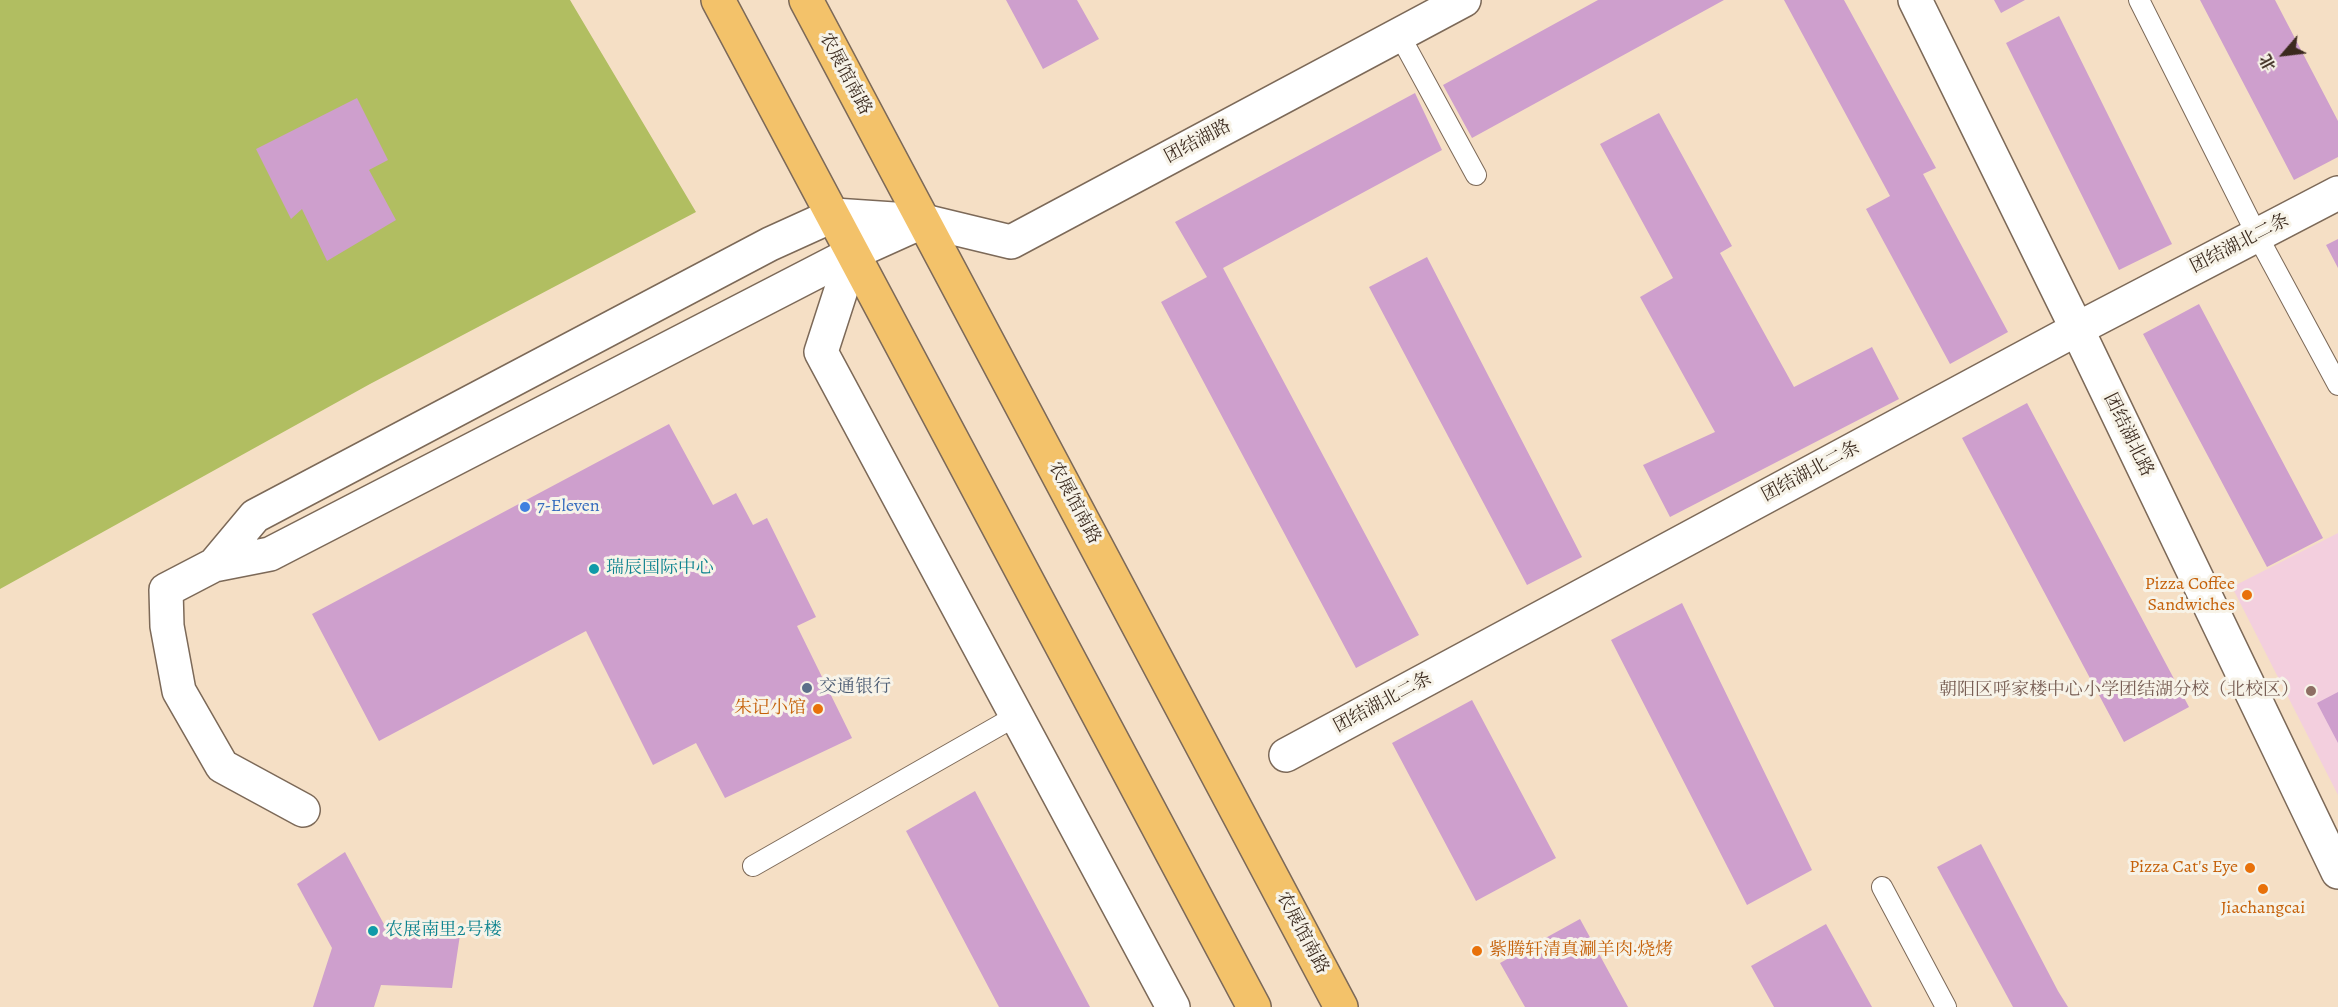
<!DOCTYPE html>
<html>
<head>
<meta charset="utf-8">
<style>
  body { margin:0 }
  #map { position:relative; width:2338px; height:1007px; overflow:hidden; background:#f5dfc5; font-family:Alegreya,"Noto Serif SC",serif }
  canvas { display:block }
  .north { position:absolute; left:2254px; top:24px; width:60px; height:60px; -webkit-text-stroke:4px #f7f3e8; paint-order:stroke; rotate:242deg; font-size:16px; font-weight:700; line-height:24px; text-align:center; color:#3b2a1e }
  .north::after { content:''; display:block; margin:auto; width:21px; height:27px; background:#3b2a1e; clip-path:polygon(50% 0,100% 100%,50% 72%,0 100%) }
</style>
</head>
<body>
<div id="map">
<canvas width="2338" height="1007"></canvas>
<div class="north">北</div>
</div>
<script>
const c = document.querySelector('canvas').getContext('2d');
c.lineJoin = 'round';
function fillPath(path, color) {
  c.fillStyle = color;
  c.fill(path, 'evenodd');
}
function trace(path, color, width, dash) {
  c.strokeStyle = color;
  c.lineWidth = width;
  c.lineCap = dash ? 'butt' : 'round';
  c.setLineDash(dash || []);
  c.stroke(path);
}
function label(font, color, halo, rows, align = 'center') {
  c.font = font + ' Alegreya,"Noto Serif SC",serif';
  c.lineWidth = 6;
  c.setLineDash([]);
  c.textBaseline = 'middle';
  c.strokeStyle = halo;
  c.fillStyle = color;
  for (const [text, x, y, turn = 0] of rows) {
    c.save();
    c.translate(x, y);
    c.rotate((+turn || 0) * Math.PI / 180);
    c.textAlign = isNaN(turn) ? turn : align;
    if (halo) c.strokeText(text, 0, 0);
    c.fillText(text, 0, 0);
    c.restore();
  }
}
fillPath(new Path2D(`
  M 2338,533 L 2338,795 L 2232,587 Z`), '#f3cfde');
fillPath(new Path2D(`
  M 0,0 L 570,0 L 696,212 L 370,384 L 0,589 Z`), '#b1be61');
fillPath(new Path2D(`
  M 1006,0 L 1077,0 L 1099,39 L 1043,69 Z
  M 1598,0 L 1724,0 L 1472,138 L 1443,85 Z
  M 1784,0 L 1844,0 L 1936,168 L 1923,174 L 2008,332 L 1950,364 L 1866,209 L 1890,196 Z
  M 1994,0 L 2025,0 L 2001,13 Z
  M 2200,0 L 2275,0 L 2338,121 L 2338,157 L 2294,180 Z
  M 2059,16 L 2172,244 L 2119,270 L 2006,43 Z
  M 1415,93 L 1442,150 L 1223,268 L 1419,635 L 1356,668 L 1161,302 L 1207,277 L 1175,222 Z
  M 357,98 L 388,160 L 369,170 L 396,220 L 327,261 L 302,209 L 291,219 L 256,149 Z
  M 1659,113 L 1732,246 L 1720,253 L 1794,387 L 1872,347 L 1899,399 L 1670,517 L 1643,465 L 1715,432 L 1640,297 L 1673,278 L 1600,144 Z
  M 2338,239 L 2338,268 L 2326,245 Z
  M 1427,257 L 1582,557 L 1527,585 L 1369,287 Z
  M 2199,304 L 2323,538 L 2267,567 L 2143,334 Z
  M 2027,403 L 2189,707 L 2124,742 L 1962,438 Z
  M 669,424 L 713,505 L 736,493 L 753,525 L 767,518 L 816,617 L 797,626 L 852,738 L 725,798 L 696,743 L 653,765 L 586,631 L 379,741 L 312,614 Z
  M 1682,603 L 1812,870 L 1747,905 L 1611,640 Z
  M 2338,692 L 2338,743 L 2317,703 Z
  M 1472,700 L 1556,858 L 1476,901 L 1392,743 Z
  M 975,791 L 1090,1007 L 999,1007 L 906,831 Z
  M 1981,844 L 2058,991 L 2068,1007 L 2013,1007 L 1937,867 Z
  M 345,852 L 386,928 L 460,935 L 452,988 L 381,985 L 374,1007 L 313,1007 L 332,948 L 297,884 Z
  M 1580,919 L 1628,1007 L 1525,1007 L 1500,963 Z
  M 1826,924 L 1872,1007 L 1774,1007 L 1751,966 Z`), '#ce9fcd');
const service = new Path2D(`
  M 2139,0 L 2257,235 L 2338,385
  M 1399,34 L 1476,175
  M 753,866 L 1016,716
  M 1882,887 L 1946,1007`);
const minor = new Path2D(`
  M 1915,0 L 2077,329 L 2338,872
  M 214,565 L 255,516 L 770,244 L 834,215
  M 1286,755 L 2077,329 L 2338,193
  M 303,810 L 222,766 L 179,691 L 167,626 L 166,590 L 214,565 L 270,554 L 853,253`);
const tertiary = new Path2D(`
  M 834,215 L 924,221 L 1011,242 L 1464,0
  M 924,221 L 853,253 L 821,352 L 1173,1007`);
const primary = new Path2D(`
  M 718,0 L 1254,1007
  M 806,0 L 1341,1007`);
trace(service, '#7c6958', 22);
trace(minor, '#7c6958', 36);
trace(tertiary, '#7c6958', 36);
trace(primary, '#7c6958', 36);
trace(service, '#fff', 20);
trace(minor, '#fff', 33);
trace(tertiary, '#fff', 33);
trace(primary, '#f3c26a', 33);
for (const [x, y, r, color] of [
  [525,507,6,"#3f7fe0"],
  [594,569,6,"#0f9aa8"],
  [2247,595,6,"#e8710a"],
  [807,688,6,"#5c6f8a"],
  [2311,691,6,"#8d6e63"],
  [818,709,6,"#e8710a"],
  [2250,868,6,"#e8710a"],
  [2263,889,6,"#e8710a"],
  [373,931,6,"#0f9aa8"],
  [1477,951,6,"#e8710a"]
]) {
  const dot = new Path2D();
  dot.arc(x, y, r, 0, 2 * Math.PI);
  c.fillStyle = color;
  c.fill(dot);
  trace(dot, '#f7f3e8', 2);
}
label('18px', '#3b2a1e', '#f7f3e8', [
  ["农展馆南路",845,74,62],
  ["团结湖路",1198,142,-28],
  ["团结湖北二条",2240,244,-27],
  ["团结湖北路",2128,435,64],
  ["团结湖北二条",1811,472,-28],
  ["农展馆南路",1074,503,62],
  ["团结湖北二条",1383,703,-28],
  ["农展馆南路",1302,933,62]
]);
label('18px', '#366cbe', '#f7f3e8', [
  ["7-Eleven",537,507]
], 'left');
label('18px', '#0d838f', '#f7f3e8', [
  ["瑞辰国际中心",606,569],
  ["农展南里2号楼",385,931]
], 'left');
label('18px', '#c56008', '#f7f3e8', [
  ["Pizza Coffee",2235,585],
  ["Sandwiches",2235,606],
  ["朱记小馆",806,709],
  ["Pizza Cat's Eye",2238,868],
  ["Jiachangcai",2263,909,"center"],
  ["紫腾轩清真涮羊肉·烧烤",1489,951,"left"]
], 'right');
label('18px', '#4e5e75', '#f7f3e8', [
  ["交通银行",819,688]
], 'left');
label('18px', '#785e54', '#f7f3e8', [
  ["朝阳区呼家楼中心小学团结湖分校（北校区）",2299,691]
], 'right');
</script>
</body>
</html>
